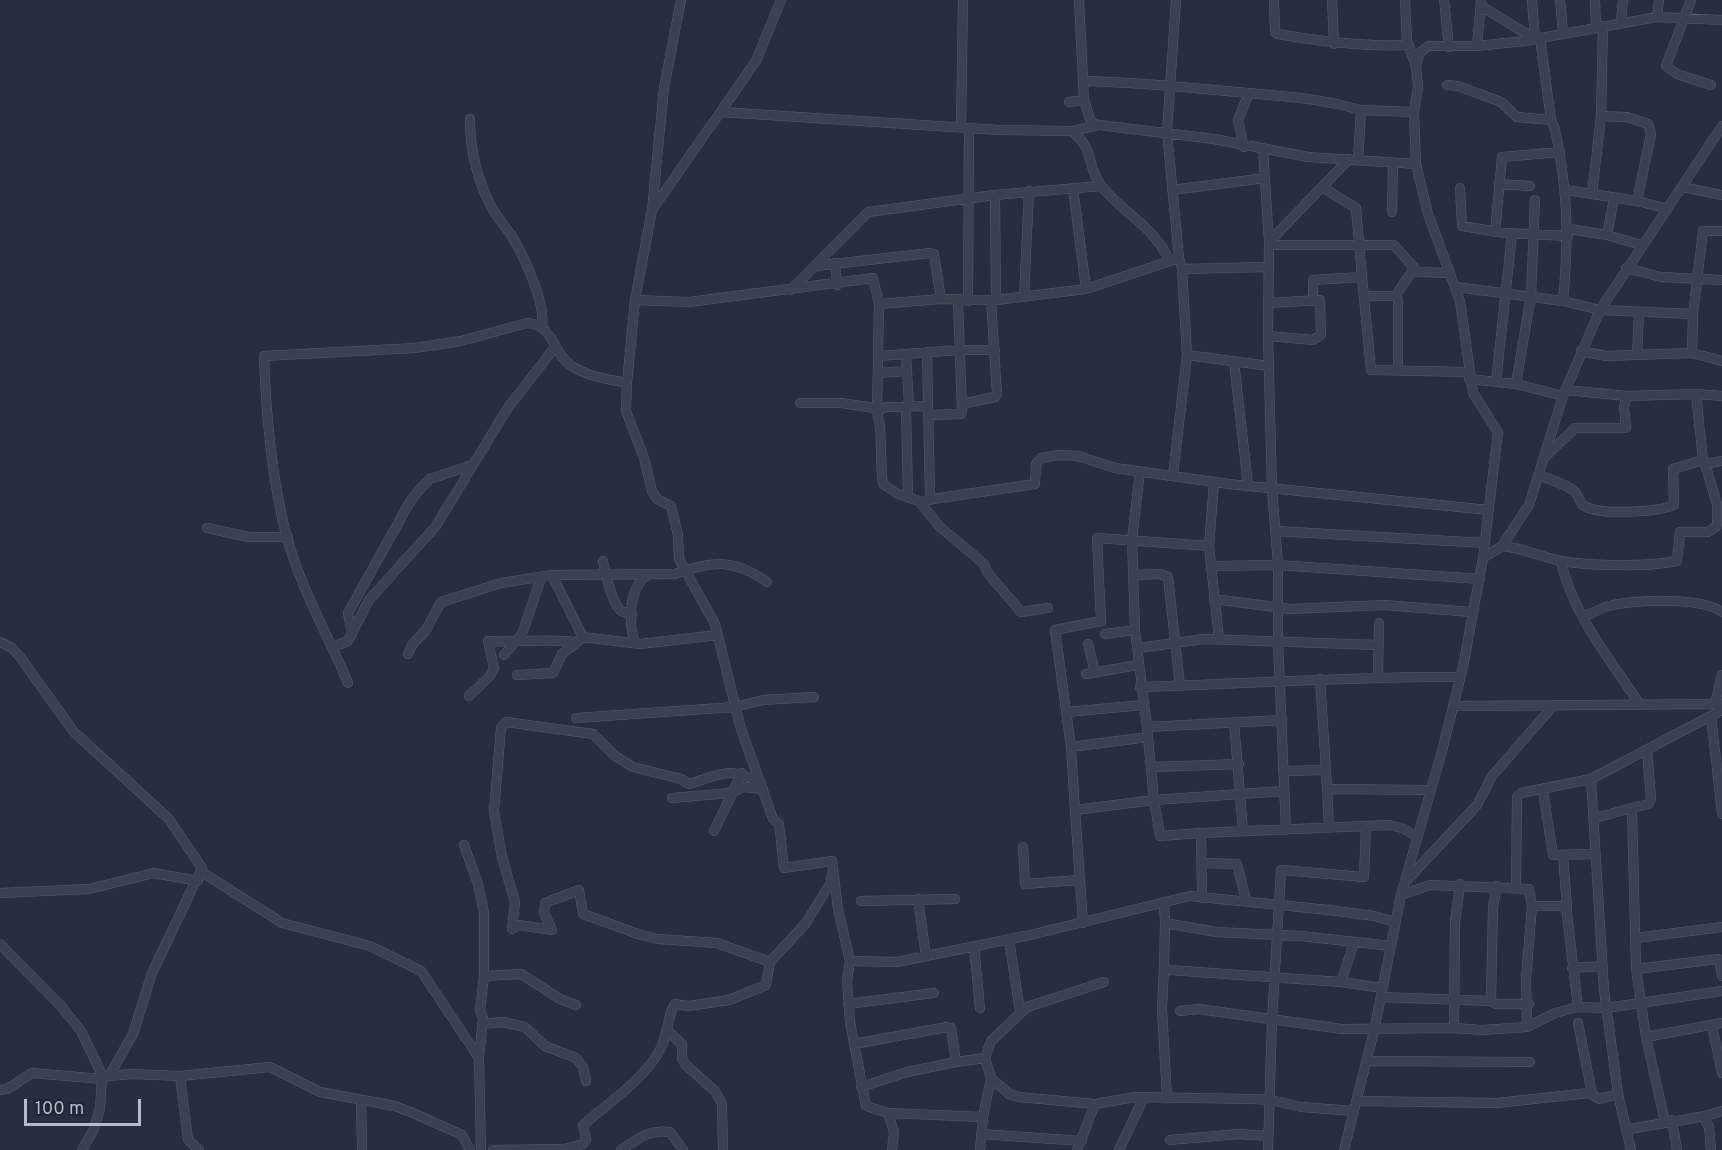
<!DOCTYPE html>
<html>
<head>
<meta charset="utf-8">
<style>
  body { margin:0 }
  #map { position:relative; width:1722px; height:1150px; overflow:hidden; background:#262e40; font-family:Overpass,sans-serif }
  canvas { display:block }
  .scale { position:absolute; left:24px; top:1099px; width:117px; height:27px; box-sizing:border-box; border:3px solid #b7bccb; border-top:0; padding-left:8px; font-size:18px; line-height:21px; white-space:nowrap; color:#b7bccb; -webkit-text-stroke:4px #1f2535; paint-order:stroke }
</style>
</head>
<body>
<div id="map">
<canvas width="1722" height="1150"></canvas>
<div class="scale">100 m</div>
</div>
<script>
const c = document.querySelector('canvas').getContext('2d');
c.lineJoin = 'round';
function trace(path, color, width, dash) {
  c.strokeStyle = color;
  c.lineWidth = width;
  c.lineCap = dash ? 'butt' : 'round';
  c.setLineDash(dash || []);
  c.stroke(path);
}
const street = new Path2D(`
  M 681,0 L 664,88 L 652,210 L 635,300 L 627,383 L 626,411 L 644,458 L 652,491 L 657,499 L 671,506 L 678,535 L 679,559 L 715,624 L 741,729 L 773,819 L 779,824 L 784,868 L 832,861 L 838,909 L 850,961 L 847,981 L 850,1022 L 866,1106 L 888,1113 L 983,1117 L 991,1078
  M 1079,0 L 1084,100 L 1091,122 L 1099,125 L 1214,139 L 1308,157 L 1416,164
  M 1274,0 L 1275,32 L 1278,34 C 1323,42 1364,47 1409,45
  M 1332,0 L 1334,44
  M 1444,0 L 1449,47
  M 1532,0 L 1535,39
  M 1560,0 L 1563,33
  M 1595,0 L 1596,27
  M 1691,0 L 1666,66 L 1677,74 L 1711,85
  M 1481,6 L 1535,39
  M 1657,17 L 1659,0
  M 1621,22 L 1623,0
  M 1603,26 L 1601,116 L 1592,194 L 1637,201
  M 1540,38 L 1551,120 L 1555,129 C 1568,192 1569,237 1563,301 L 1600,310 L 1693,314 L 1692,353
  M 1477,46 L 1481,2
  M 1416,66 L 1419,54 L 1428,46 L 1477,46 L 1524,41 L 1657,17 L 1722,20
  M 1083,81 C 1138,82 1193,88 1248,93 C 1290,97 1319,98 1361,110 L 1358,160
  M 1447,85 L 1458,86 L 1501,102 L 1517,117 L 1551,120
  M 1069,102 L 1084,100
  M 1361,110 L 1414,112
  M 721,112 L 999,130 L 1072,131 L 1099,125
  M 1601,116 L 1627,117 L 1648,124 L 1651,134 L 1637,201 L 1665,208
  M 470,119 C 470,151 477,180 492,208 C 497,218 505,225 511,235 C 523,254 546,303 542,326
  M 961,127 L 963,0
  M 1072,131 C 1095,149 1087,169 1102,187 C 1126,216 1151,223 1170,261
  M 1244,147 L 1238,120 L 1249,93
  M 1263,149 L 1269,242 L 1268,336 L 1272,489 L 1278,565 L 1278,641 L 1286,830
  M 1499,184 L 1530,186
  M 1682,187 L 1722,195
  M 1073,188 L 1086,289
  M 1460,188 L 1462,226 L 1505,233 L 1568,236
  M 1172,190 L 1265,178
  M 1566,190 L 1592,194
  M 995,195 L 996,300
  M 652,210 L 756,61 L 781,0
  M 1392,212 L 1393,164
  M 1569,229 L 1607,235 L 1641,245
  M 1495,232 L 1502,157 L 1560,152
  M 1607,235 L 1614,199
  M 1269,242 L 1349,159
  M 1270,245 L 1394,245 L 1418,272 L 1449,273
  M 835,263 L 837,285
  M 816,266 L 930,253 L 934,254 L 941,299
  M 1626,268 L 1661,277 L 1722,280
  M 1182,269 L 1269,267
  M 1362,277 L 1371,370 L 1468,372
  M 1456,287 L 1563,301
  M 791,290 L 868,212 L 995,195 L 1101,186
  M 1364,296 L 1395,296 L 1398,300 L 1398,371
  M 1395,296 L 1413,270
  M 1024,297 L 1029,191
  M 635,300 L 689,302 L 873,278 L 879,304
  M 968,301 L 969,128
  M 1313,301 L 1313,280 L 1362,277 L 1356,208 L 1322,187
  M 1693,314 L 1703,231 L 1722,231
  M 1268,336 L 1313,340 L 1321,335 L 1320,300 L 1268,303
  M 1581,351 L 1606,356 L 1692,353 L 1722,361
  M 927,352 L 930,500
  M 906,354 L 909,406
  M 1187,355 L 1269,366
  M 1637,355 L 1639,312
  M 879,356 L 959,350 L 995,350
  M 1234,362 L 1248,485
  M 878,373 L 907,371
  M 1469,379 L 1516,384 L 1563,396
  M 1496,382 L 1512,234
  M 1516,384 L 1531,296 L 1535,200
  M 1566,390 L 1627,396
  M 800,403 L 841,403 L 875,408 C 884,423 879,464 883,484 L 896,493 L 919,501 L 939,526 L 984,564 L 987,572 L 1021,612 L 1048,608
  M 962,404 L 995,397 L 997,394 L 991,300
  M 928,406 L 886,407 L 877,411 L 879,304 L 941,299 L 996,300 L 1086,289 L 1179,258
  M 906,407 L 908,497
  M 928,415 L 961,414 L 962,411 L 958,300
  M 1544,458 L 1575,428 L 1626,428 L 1624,407 L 1627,396 L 1696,394 L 1722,396
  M 1173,475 L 1187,355 L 1182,269 L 1179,258 L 1167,132 L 1176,0
  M 1539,475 C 1550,480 1563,483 1573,490 C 1578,493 1579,501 1583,505 C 1597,516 1658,512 1674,505 L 1673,469 L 1703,460 L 1696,394
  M 1214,482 L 1209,546 L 1219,639
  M 919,501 L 1035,484 L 1036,464 L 1041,458 L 1060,455 L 1078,456 L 1115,468 L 1229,484 L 1489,510
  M 207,528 L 249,537 L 288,537
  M 1276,531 L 1485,543
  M 1502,546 C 1523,548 1541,557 1561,561 C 1591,566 1648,567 1677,561 L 1680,532 L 1708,532 L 1717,526 L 1717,504 L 1705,464 L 1722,461
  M 1483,558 L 1502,546 L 1529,505 L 1563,396 L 1600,310 L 1722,126
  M 603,561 C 605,572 613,608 623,612 C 626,613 629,613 632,615
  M 1561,561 C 1572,614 1611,660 1640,705
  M 1211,566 L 1278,565 L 1480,579
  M 552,575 L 583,637
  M 1135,575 L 1160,574 L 1168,577 L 1180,686
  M 1214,599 L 1290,609 L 1384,605 L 1472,612
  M 1583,617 C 1590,614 1598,610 1605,607 C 1632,600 1699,596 1722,612
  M 1135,630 L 1132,540 L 1140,471
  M 352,634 L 348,613 L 411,500 L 421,488 L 430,479 L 472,465
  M 1105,634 L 1135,630 L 1147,727
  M 0,642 L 12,648 L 20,657 L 74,732 L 169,819 L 202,868 L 152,973 L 133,1034 L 109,1076 L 102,1079 L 32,1073 L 7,1089 L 0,1090
  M 635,643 C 629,626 629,601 638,585 C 641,580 645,578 648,574
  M 1088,644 L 1095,672
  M 333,647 L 348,641 L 369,600 L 436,526 L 507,409 L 555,347
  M 1138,648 L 1204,639 L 1378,645
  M 408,654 L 412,645 L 426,630 L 441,602 L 501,583 L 552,575 L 675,574 C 712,561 733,558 767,582
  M 504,655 L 522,634 L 541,578
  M 1086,674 L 1138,665
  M 517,675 L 553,673 L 562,654 L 583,637 L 640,644 L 718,635
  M 1378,676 L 1379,623
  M 348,683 C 327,633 298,583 285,530 C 271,473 266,414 264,356 L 415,348 L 461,341 L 527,323 C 555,325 551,352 572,366 C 588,377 608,379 627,383
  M 1140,687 C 1247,684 1353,676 1460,677
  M 469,696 L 490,676 L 494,668 L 488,641 C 517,643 544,638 574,642
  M 1715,704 L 1722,675
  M 1453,706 L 1722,704
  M 1067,712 L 1143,705
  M 1711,716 L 1722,814
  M 576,718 L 735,707 L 763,700 L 814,697
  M 1282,720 L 1147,727 L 1154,800 L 1284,791
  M 1234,722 L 1243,831
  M 1071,747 L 1148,737
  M 1152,767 L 1239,764
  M 1326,770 L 1329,826
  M 1283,771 L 1326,770 L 1320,679
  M 1591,779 L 1604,990 L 1618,1094 L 1631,1150
  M 761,783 C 730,766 721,774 689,784 L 681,779 L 633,767 L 615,756 L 593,734 L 506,722 L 501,728 L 494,811 L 502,857 L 515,902 L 512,929 L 519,925 L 552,930 L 544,913 L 545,903 L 579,890 L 583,914 L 641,935 L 658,939 L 717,943 L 770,962
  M 1328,789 L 1430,790
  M 1543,791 L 1553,855 L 1595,854
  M 672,798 L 731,793 L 743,787 L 763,789
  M 1075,810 L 1083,923
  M 1595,818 L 1632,808
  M 714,831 L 742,773
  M 1201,833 L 1389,825 L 1402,828 L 1418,837
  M 464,845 L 478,884 L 484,913 L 484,976 L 480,1011 L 483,1018 L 479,1058
  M 1023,847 L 1025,884 L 1079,880
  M 1563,856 L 1567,907
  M 1203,863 L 1237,864 L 1246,900
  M 202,872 L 282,923 L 370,946 L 421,971 L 479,1058 L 481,1150
  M 1407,880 L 1477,805 L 1492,776 L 1554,705
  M 1497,886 L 1493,907 L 1491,1001 L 1496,1004 L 1529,1004
  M 1516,887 L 1517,797 L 1521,793 L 1591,779 L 1722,710
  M 0,893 L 89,889 L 154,873 L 198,881
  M 1401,895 L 1430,885 L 1529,889 L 1532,906 L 1526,979 L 1527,1027
  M 1202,898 L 1201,833 L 1160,836 L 1154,800 L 1075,810 L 1071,747 L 1055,630 L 1101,621 L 1097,538 L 1209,546
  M 918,899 L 926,956
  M 861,901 L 955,899
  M 1164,903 L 1165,923 L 1216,932 L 1301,936 L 1391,946
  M 1532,906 L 1566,906 L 1578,1007
  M 1165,923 L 1164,968 L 1169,970 L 1341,982 L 1354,943
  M 1636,938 L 1722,927
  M 1009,939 L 1020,1012
  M 0,944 L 61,1006 L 81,1031 L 102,1075 L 100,1109 L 93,1131 L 82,1150
  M 974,946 L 980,1008
  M 850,961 L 897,962 L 1030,935 L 1190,896 L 1329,910 L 1374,916 L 1395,922
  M 1164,968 L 1162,1009 L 1167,1098
  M 1572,968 L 1602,966
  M 1636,969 L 1719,959 L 1722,976
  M 484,976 L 521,974 L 560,999 L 576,1005
  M 1341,982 L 1382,988
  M 1381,997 L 1491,1001
  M 848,1004 L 934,993
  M 1180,1011 L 1199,1009 L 1342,1029 L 1454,1028 L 1482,1030 L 1527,1027 L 1555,1013 L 1578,1007 L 1606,1008 L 1722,991
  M 1578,1023 L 1592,1094
  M 483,1024 L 502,1022 L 525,1027 L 545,1046 L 576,1058 L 583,1067 L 586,1081
  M 1712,1026 L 1722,1073
  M 1454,1028 L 1455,923 L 1460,884
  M 668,1031 L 682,1044 L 682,1059 L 686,1065 L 715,1091 L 722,1104 L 723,1150
  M 1646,1037 L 1636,969 L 1632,808 L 1649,804 L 1651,799 L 1647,750
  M 854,1044 L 947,1027 L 951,1028 L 956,1062 L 907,1072 L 861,1087
  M 985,1058 L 991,1078 L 1009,1094 L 1019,1097 L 1095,1104 L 1135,1097 L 1252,1099 L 1271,1100 L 1301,1107 L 1354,1111
  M 1367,1061 L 1530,1062
  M 956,1062 L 985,1058 L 991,1041 L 1027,1007 L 1104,982
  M 109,1076 L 132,1074 L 180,1076 L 270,1067 L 320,1092 L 395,1106 L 413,1113 L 462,1135 L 470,1150
  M 180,1076 L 188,1140 L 199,1150
  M 361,1100 L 362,1150
  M 1356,1101 L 1497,1103 L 1589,1093 L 1599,1099 L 1618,1094
  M 888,1113 L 894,1132 L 892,1150
  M 1704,1118 L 1709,1127 L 1711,1150
  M 1672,1120 L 1677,1150
  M 1665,1122 L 1646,1037 L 1722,1023
  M 1626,1130 C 1657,1123 1692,1121 1722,1111
  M 981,1134 L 1082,1141
  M 1170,1140 L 1239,1134 L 1267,1136
  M 493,1150 L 560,1149
  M 560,1150 L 583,1144 L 586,1140 L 583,1125 C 608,1103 645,1079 661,1048 C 667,1037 669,1010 675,1004 L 688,1006 L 729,1000 L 766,985 L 770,962 L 806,923 L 830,884 L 832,874
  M 621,1150 C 638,1139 649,1129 670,1132 L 683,1150
  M 980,1150 L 983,1117
  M 1077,1150 L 1095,1104
  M 1119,1150 L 1144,1097
  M 1268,1150 L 1272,1020 L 1281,870 L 1364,877 L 1366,826
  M 1344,1150 L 1374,1031 L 1401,895 L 1442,751 L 1463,667 L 1483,558 L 1498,432 L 1473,393 L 1460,301 L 1428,214 L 1416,164 L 1414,112 L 1418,86 L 1416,66 L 1407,41 L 1405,0`);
trace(street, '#555c6b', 10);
trace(street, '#3a4150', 9);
</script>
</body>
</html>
